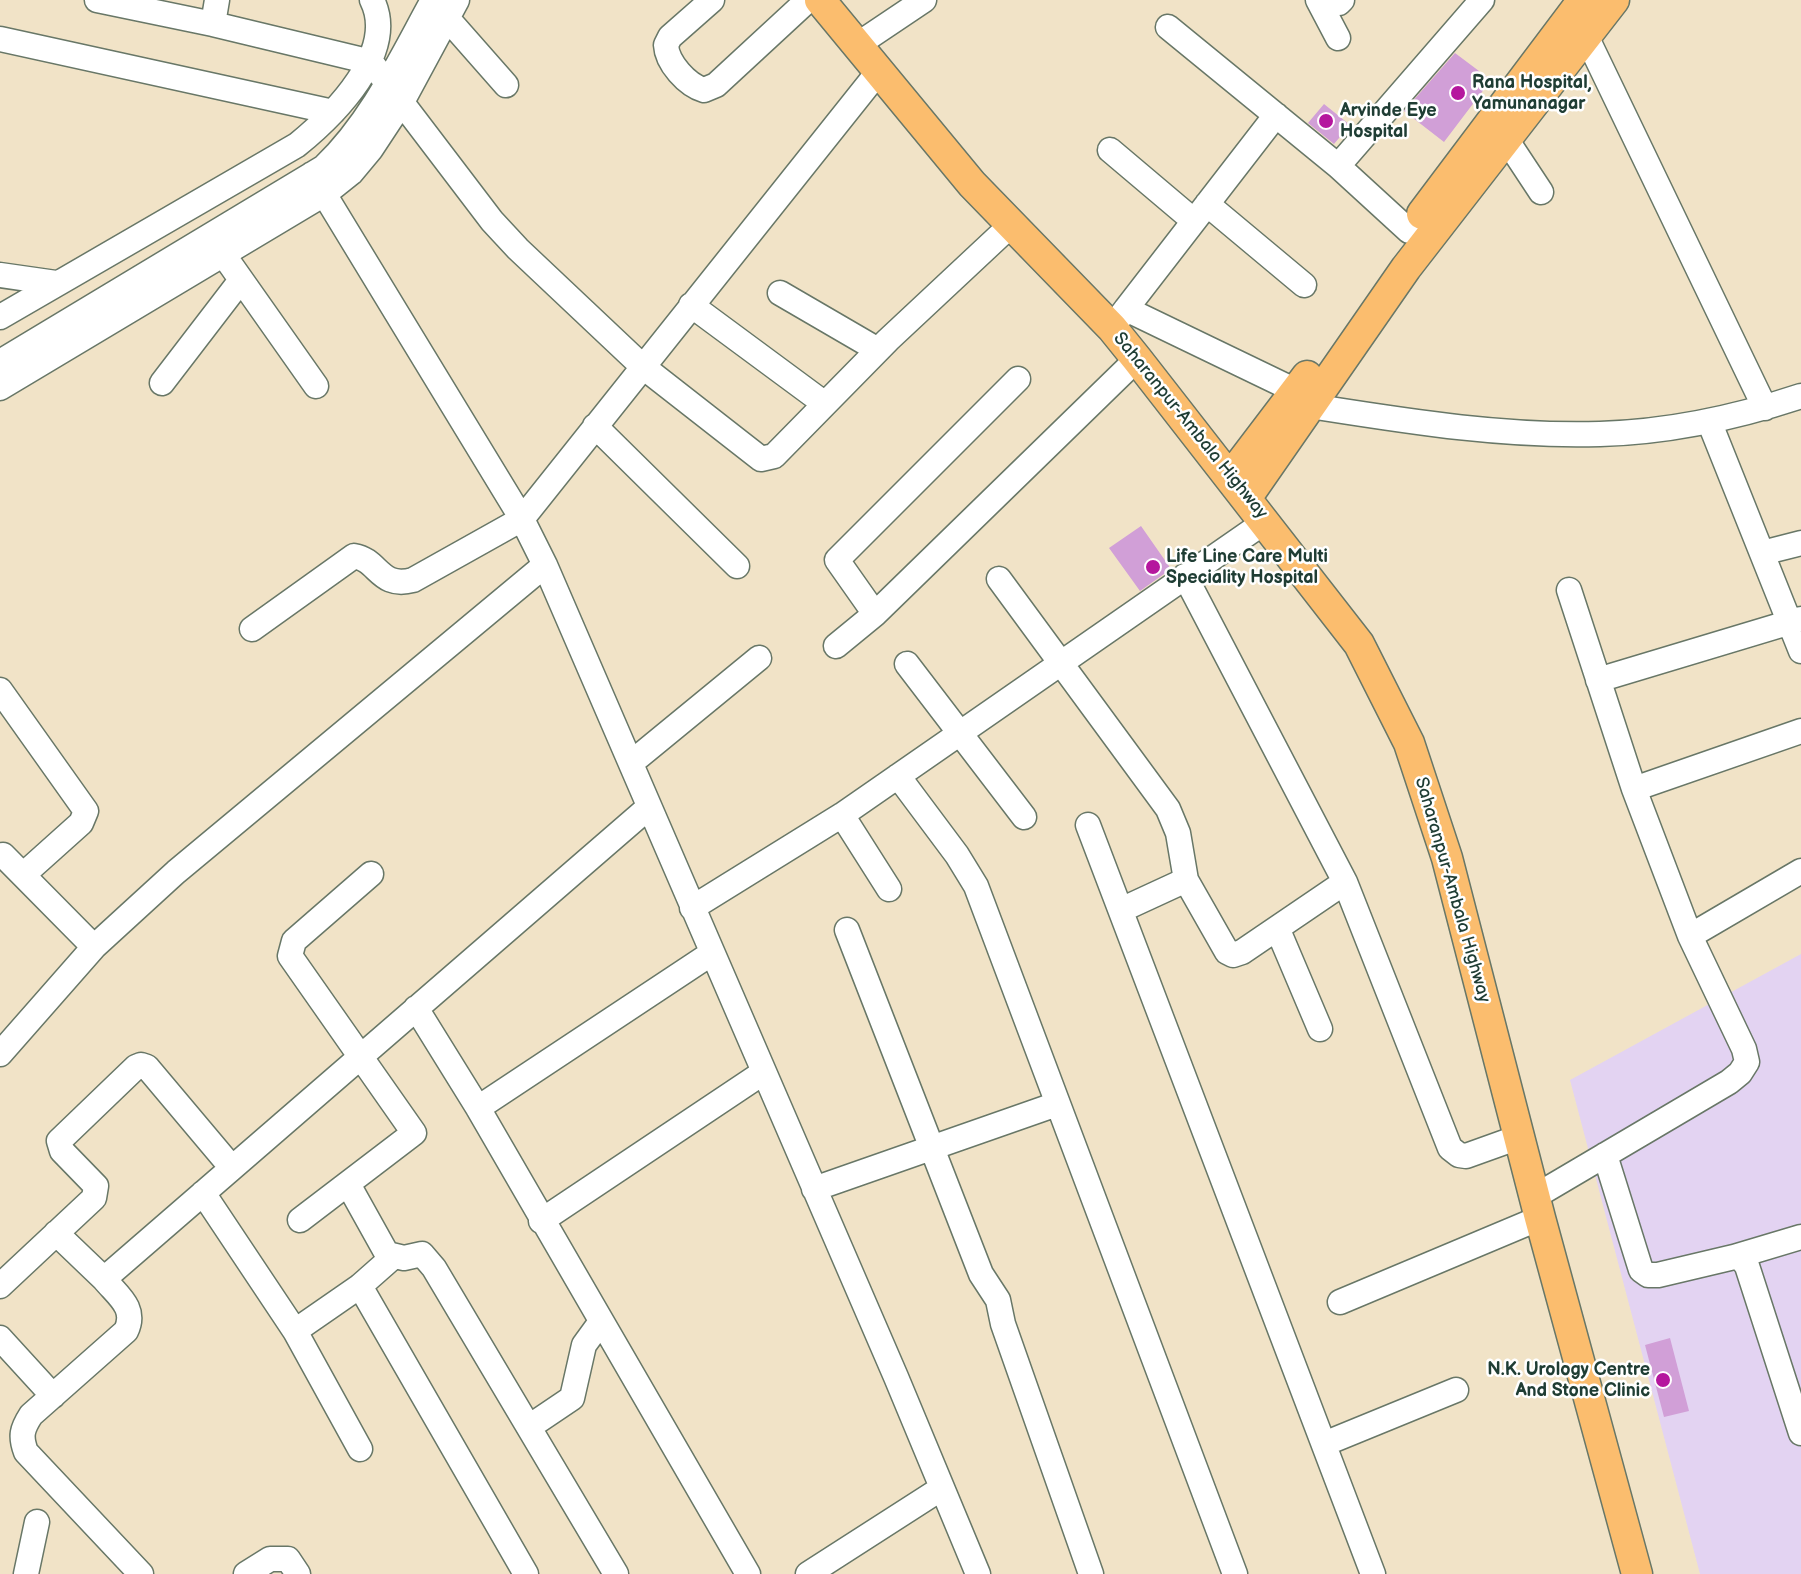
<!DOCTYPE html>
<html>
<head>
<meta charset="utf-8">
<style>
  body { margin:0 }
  canvas { display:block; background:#f1e3c7 }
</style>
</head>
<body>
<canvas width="1801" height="1574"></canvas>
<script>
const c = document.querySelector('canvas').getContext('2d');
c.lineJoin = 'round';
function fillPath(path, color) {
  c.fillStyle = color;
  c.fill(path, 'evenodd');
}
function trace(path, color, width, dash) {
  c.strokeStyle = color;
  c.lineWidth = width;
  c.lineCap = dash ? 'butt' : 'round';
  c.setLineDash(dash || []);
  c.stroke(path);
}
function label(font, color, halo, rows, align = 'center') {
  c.font = font + ' "Balsamiq Sans",sans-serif';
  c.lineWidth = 5;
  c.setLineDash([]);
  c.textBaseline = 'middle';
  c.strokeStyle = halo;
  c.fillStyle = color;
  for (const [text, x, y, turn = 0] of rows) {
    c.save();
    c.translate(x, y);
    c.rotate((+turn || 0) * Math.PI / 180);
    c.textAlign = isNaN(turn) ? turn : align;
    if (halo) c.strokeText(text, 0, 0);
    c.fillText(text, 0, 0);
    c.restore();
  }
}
fillPath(new Path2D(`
  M 1801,954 L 1801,1574 L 1700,1574 L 1570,1080 Z`), '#e3d3f2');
fillPath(new Path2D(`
  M 1455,53 L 1491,80 L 1444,142 L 1404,111 Z
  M 1324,104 L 1350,125 L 1334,144 L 1308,123 Z
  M 1141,526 L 1171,569 L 1140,591 L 1109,548 Z
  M 1670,1338 L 1689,1411 L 1664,1417 L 1645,1345 Z`), '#d19fd7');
const minor = new Path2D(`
  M 97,0 L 213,24 L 371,62 L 492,221 L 518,249 L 642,366 L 761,459 L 774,456 L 888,340 L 1011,225
  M 712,0 L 670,37 L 666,45 C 667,63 687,85 704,90 L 716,85 L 808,0
  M 1318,0 L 1338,38
  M 1339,3 L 1342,0
  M 447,18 L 506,85
  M 213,24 L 217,0
  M 1168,27 L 1338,166 L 1409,231
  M 1586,36 L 1765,408
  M 0,39 L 333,112
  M 857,45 L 924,0
  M 879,71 L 522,519 L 545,565 L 896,1377 L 978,1574
  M 1506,139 L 1541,192
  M 1110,150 L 1194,221
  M 1338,166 L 1482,0
  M 1207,204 L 1304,285
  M 223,254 L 316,386
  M 0,275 L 56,283
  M 780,293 L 878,350
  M 691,305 L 825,404
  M 1126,309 L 1276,115
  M 0,317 L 297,145 C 334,115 398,52 372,0
  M 1117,321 L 1126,309 L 1296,391
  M 0,362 L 324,167 C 372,121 401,58 433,0
  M 162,383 L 241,280
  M 0,388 L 326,193 L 351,173 L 371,149 L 402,102 L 457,0
  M 1310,406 C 1406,421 1503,437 1600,434 C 1667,432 1738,417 1801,396
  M 1709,421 L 1801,651
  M 595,426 L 737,566
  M 1762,553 L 1801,543
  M 1185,576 L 1345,882 L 1450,1148 L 1459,1155 L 1466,1156 L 1519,1137
  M 999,579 L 1168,809 L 1178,833 L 1186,880 L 1227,952 L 1233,955 L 1242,952 L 1345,882
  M 875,614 L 837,560 L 1018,379
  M 252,629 L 354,556 C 379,560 379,589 413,580 L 522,519 L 312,174
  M 836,646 L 875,614 L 1137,359
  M 907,664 L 1024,817
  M 1598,680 L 1801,619
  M 0,690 L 86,811 L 81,823 L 23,875
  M 631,763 L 759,658
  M 898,776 L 957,855 L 976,886 L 1235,1574
  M 1634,789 L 1801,731
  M 842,815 L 889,889
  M 1088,825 L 1373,1574
  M 3,855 L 94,947
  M 692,908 L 842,815 L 1266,521
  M 1121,910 L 1186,880
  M 847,930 L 981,1274 L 998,1300 L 1003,1324 L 1091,1574
  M 1278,930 L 1320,1029
  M 1690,936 L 1801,871
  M 416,1008 L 478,1108 L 748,1574
  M 0,1054 L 94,947 L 176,872 L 545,565
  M 478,1108 L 712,953
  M 1605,1155 L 1641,1270 L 1648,1275 L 1658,1275 L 1734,1257 L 1741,1258 L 1747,1266 L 1801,1433
  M 348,1184 L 387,1254 L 404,1258 L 422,1254 L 434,1268 L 616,1574
  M 814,1189 L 1057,1104
  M 203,1193 L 295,1331 L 360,1449
  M 1534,1197 L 1729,1082 L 1740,1073 L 1747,1062 L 1744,1049 L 1690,936 L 1634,789 L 1569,590
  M 300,1220 L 414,1133 L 290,956 L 294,941 L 371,874
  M 541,1221 L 764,1072
  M 56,1233 L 104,1279
  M 1734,1257 L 1801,1237
  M 0,1286 L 94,1198 L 96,1186 L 62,1151 L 59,1141 L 136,1067 L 141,1065 L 147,1067 L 232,1168
  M 360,1286 L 526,1574
  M 1340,1302 L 1540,1218
  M 295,1331 L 360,1286 L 394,1256
  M 0,1338 L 53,1396
  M 529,1427 L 572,1398 L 584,1345 L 600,1323
  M 1324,1444 L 1456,1390
  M 26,1574 L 37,1522
  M 141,1574 L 26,1452 C 20,1436 22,1429 31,1415 L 126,1331 C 137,1308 118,1296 104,1279 L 649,807
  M 246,1574 L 270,1559 L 288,1559 L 298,1574
  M 808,1574 L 942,1488`);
const major = new Path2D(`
  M 820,0 L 972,184 L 1112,328 L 1137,359 L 1359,644 L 1409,743 L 1447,858 L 1540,1218 L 1637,1574
  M 1422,214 L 1583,0
  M 1231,476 L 1307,376
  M 1247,497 L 1406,268 L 1614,0`);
trace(minor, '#687767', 27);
trace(major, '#687767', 33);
trace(minor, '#fff', 24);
trace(major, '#fbbd6e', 30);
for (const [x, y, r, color] of [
  [1458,93,8,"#b5179e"],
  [1326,121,8,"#b5179e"],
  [1153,567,8,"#b5179e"],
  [1663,1380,8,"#b5179e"]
]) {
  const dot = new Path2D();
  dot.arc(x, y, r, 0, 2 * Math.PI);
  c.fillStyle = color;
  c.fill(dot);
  trace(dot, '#fff', 2);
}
label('bold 18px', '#1f3d34', '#fff', [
  ["Rana Hospital,",1472,83],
  ["Yamunanagar",1472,104],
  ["Arvinde Eye",1340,111],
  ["Hospital",1340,132],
  ["Life Line Care Multi",1166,557],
  ["Speciality Hospital",1166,578],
  ["N.K. Urology Centre",1650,1370,"right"],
  ["And Stone Clinic",1650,1391,"right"]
], 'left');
label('18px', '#1f3d34', '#fff', [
  ["Saharanpur-Ambala Highway",1190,426,51],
  ["Saharanpur-Ambala Highway",1452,890,74]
]);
</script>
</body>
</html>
